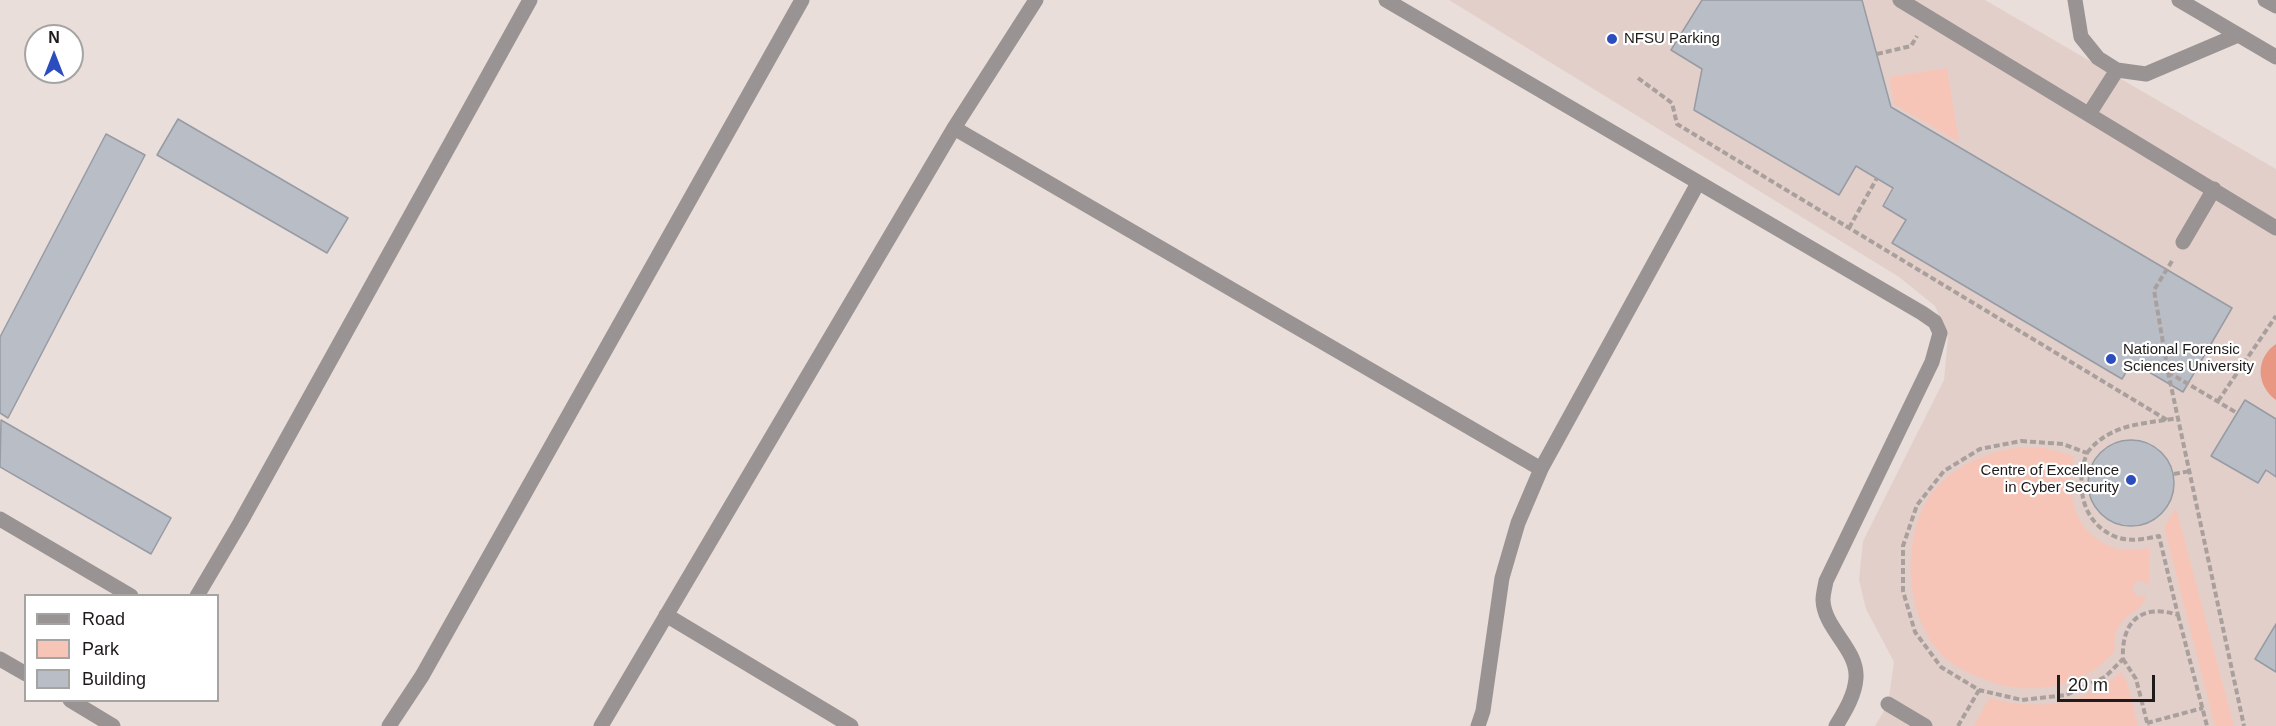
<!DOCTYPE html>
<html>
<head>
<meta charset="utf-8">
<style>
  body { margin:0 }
  #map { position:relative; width:2276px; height:726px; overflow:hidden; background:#e9deda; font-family:Helvetica,sans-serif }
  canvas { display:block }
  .legend { position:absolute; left:24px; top:594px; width:195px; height:108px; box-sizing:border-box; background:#fff; border:2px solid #a5a4a3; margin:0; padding:8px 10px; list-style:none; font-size:18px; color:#1f1b1a }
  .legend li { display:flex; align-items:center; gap:12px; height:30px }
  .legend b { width:30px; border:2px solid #a5a4a3 }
  .north { position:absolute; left:24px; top:24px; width:60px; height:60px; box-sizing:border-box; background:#fff; border:2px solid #a5a4a3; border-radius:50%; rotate:0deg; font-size:16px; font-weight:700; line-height:24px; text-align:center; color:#1f1b1a }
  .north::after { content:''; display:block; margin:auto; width:21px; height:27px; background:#2b4dbd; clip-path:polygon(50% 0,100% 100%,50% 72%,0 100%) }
  .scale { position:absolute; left:2057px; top:675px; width:98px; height:27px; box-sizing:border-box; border:3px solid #1f1b1a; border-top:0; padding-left:8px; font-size:18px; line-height:21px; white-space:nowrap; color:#1f1b1a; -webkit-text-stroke:4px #fff; paint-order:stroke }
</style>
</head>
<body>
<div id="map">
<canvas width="2276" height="726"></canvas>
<ul class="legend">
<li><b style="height:8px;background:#999493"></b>Road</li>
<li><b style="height:16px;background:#f7c5b7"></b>Park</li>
<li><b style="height:16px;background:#b9bdc6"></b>Building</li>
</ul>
<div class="north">N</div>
<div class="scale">20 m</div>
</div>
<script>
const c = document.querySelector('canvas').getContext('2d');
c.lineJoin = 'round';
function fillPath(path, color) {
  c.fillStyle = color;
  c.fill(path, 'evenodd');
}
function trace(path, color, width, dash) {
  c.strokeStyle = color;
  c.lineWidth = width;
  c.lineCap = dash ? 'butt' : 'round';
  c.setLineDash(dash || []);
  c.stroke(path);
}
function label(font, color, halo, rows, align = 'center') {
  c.font = font + ' Helvetica,sans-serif';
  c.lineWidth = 4.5;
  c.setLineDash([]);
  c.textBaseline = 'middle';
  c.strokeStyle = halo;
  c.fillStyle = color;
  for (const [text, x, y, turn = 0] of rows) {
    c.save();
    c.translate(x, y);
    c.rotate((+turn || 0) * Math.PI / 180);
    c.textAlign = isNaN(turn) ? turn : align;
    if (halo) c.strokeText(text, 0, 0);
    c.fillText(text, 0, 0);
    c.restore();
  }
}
fillPath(new Path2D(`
  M 1449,0 L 1985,0 L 2276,169 L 2276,726 L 1875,726 L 1888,704 L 1894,662 L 1866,609 L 1859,580 L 1863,541 L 1944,380 L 1948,337 L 1935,306 L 1899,277 Z`), '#e3cfca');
fillPath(new Path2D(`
  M 1947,68 L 1959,142 L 1894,104 L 1889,77 Z
  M 2022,447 L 2045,448 L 2074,456 C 2066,493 2073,532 2112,547 C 2123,552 2137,549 2149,548 L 2149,585 L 2144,582 L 2136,582 L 2132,589 L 2138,597 L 2146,595 C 2143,618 2111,610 2115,651 C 2096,674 2069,686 2040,688 C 2021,690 2004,687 1986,680 C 1967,673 1950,665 1937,649 C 1903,608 1901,527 1937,487 C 1959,463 1990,451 2022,447 Z
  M 2176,508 L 2234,726 L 2215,726 L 2164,527 Z
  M 2121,672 L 2127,682 L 2138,726 L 1974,726 L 1989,698 C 2037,711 2082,706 2121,672 Z`), '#f7c5b7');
fillPath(new Path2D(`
  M 2276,344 L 2276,400 C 2256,386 2255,358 2276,344 Z`), '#e89882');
const building = new Path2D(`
  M 1702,0 L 1862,0 L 1891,107 L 2232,308 L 2183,392 L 2132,362 L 2122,379 L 1892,243 L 1906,220 L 1883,206 L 1893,188 L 1856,166 L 1839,195 L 1694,110 L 1702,69 L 1671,50 Z
  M 178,119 L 348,218 L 327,253 L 157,155 Z
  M 106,134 L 145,155 L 8,418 L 0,413 L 0,337 Z
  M 2245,400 L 2276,419 L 2276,477 L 2266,470 L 2258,483 L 2211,456 Z
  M 1,420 L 171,518 L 151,554 L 0,467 Z
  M2088 483a43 43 0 1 1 86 0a43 43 0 1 1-86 0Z
  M 2276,624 L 2276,672 L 2255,659 Z`);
fillPath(building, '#b9bdc6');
trace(building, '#979ba3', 1.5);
trace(new Path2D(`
  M 1877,54 L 1911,46 L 1917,36
  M 1638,78 L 1672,103 L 1677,124 L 2167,420
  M 1849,228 L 1877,178
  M 2172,261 L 2154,290 L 2168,372 L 2244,726
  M 2168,372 L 2237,413
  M 2218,401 L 2276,316
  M 2021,441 L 2063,444 L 2087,453 C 2075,484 2081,523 2116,537 C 2130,542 2145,539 2159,536 L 2178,615 C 2142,603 2121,621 2123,659 L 2105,677 L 2066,695 L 2022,700 L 1979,690 L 1941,667 L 1915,632 L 1903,591 L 1903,546 L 1917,505 L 1944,471 L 1980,449 Z
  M 2087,453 C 2110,423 2144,424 2178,418
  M 2174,474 L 2190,471
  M 2178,615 L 2207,726
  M 2123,659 L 2136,679 L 2148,726
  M 2147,723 L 2203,708
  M 1958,726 L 1979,690`), '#a9a09d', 4, [6, 3]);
trace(new Path2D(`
  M 1386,0 L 1922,313 L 1935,322 L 1940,333 L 1932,362 L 1826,581 C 1825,587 1823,594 1823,600 C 1824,629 1858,649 1856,678 C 1855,695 1845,711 1836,726
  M 1900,0 L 2276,228
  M 2075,0 L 2081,37 L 2098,58 L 2117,70 L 2146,74 L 2238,35
  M 2179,0 L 2276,57
  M 2265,0 L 2276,6
  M 2089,114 L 2117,70
  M 954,128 L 1541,469
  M 2183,242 L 2214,189
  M 0,519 L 131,596
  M 197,596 L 240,523 L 530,0
  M 666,615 L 851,726
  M 0,659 L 26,674
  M 70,700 L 113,726
  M 1888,704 L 1925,726
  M 389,726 L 422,676 L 802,0
  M 601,726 L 954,128 L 1036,0
  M 1478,726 L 1483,711 L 1502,578 L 1518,523 L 1541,469 L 1698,183`), '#999493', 15);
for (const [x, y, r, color] of [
  [1612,39,6,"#2b4dbd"],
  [2111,359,6,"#2b4dbd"],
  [2131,480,6,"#2b4dbd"]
]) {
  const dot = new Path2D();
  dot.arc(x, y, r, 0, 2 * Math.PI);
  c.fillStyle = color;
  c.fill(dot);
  trace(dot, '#fff', 2);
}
label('15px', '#1f1b1a', '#fff', [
  ["NFSU Parking",1624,39],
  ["National Forensic",2123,350],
  ["Sciences University",2123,367],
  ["Centre of Excellence",2119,471,"right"],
  ["in Cyber Security",2119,488,"right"]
], 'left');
</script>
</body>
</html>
